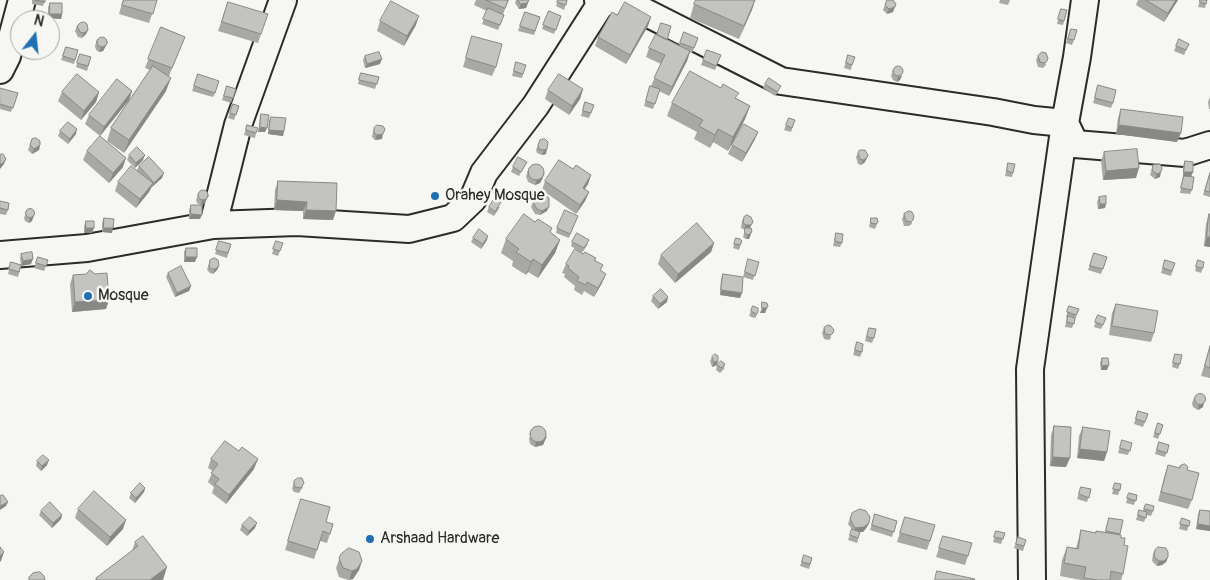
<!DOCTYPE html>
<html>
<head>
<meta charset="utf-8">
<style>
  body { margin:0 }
  #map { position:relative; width:1210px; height:580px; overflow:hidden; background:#f6f6f2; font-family:Pangolin,sans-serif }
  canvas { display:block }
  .north { position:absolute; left:10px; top:10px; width:50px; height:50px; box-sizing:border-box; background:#f6f6f2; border:1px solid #a5a5a2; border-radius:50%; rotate:16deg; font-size:14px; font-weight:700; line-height:20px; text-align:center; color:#2b2b2b }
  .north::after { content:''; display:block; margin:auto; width:18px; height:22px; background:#1f6fb2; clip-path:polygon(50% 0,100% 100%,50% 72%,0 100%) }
</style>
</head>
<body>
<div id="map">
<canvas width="1210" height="580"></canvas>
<div class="north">N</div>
</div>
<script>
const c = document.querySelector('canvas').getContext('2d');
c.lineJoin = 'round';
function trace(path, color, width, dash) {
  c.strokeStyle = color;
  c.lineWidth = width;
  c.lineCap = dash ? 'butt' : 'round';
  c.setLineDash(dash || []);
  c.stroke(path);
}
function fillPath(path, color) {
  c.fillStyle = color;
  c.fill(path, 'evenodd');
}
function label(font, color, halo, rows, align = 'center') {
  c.font = font + ' Pangolin,sans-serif';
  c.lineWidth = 5;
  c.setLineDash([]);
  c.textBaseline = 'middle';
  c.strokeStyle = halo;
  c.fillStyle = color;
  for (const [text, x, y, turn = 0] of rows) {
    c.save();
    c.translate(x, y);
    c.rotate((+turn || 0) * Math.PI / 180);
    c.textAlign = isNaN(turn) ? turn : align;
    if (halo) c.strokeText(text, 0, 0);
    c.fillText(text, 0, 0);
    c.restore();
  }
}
const minor = new Path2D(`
  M 598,0 L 602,2 L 623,1 L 781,81 L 993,112 L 1034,120 L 1065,123
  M 0,70 L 7,56 L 22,0
  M 1065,123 L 1075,144 L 1185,153 L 1210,145
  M 213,225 L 238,125 L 283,0
  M 0,255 L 87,248 L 213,225 L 297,222 L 409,229 L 453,218 L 473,199 L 484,173 L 536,105 L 602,2
  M 1032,580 L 1030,369 L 1065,123 L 1077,57 L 1085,0`);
trace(minor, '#2b2b2b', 30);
trace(minor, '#f6f6f2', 26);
fillPath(new Path2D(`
  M 32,0 L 45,0 L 43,6 L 32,4 Z
  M 123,0 L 157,0 L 149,23 L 119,14 Z
  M 476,0 L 509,0 L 503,14 L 504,15 L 498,30 L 482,24 L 487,11 L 474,5 Z
  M 516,0 L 529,0 L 526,8 L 519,9 L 515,3 Z
  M 558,0 L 567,0 L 564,10 L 556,6 Z
  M 755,0 L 739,39 L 690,18 L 694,4 Z
  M 1000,0 L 1010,0 L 1008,5 L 999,3 Z
  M 1138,0 L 1178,0 L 1164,22 L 1136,5 Z
  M 1200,0 L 1207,0 L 1205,8 L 1198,7 Z
  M 228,2 L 261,34 L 258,43 L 218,31 Z
  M 886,2 L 893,12 L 887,14 L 883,10 Z
  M 50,3 L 62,14 L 61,19 L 48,18 L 48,7 Z
  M 1061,9 L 1067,10 L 1063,25 L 1057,24 Z
  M 549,11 L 561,16 L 554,34 L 542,29 Z
  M 525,12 L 540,17 L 534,35 L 518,31 Z
  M 617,15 L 648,26 L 626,64 L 595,46 L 598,37 Z
  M 380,21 L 416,25 L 404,46 L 377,31 Z
  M 77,26 L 88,30 L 86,34 L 82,38 L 78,37 L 75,31 Z
  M 161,27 L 185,37 L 169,76 L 166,91 L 124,153 L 107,141 L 111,128 L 150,70 L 145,68 Z
  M 1071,29 L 1074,40 L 1072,45 L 1066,43 Z
  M 684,32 L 698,38 L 692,53 L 690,52 L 687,61 L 669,96 L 659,91 L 653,109 L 644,106 L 650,86 L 651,86 L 661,64 L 646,57 L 649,48 L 667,40 L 679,46 Z
  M 472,36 L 496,67 L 492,76 L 463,67 Z
  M 97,39 L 108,42 L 103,51 L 99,52 L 96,50 L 95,46 Z
  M 1179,39 L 1189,44 L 1184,55 L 1174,51 Z
  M 66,47 L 78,50 L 74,64 L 61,60 Z
  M 707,50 L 721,55 L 715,70 L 701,65 Z
  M 1042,52 L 1046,65 L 1043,68 L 1038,67 L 1036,60 L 1038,56 Z
  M 80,54 L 91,57 L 87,71 L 76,67 Z
  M 848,55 L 852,65 L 851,70 L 844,68 Z
  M 365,56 L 380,64 L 365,68 L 363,60 Z
  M 516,62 L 523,74 L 522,78 L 512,76 Z
  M 894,68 L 903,71 L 900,80 L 897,82 L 893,80 L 891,76 Z
  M 361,73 L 379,77 L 375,89 L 358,84 Z
  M 198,74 L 215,93 L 213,97 L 192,91 Z
  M 765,84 L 779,91 L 775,96 L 763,88 Z
  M 227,86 L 236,89 L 231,103 L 222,100 Z
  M 0,88 L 18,93 L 11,112 L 0,109 Z
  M 583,89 L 580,99 L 569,115 L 545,99 L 548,90 Z
  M 1097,90 L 1113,103 L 1111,108 L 1093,103 Z
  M 132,91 L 129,100 L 100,136 L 85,124 L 89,115 Z
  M 62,92 L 99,92 L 96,102 L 81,120 L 58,101 Z
  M 1210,97 L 1210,109 L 1209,109 L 1208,102 Z
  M 736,98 L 750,106 L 745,119 L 728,151 L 713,142 L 710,148 L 694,139 L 697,132 L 667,116 L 672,103 Z
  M 585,102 L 594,105 L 589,118 L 581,116 Z
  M 233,104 L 239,106 L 234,120 L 228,118 Z
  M 1121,109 L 1177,142 L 1116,134 L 1118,118 Z
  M 261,114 L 265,132 L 258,132 L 260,119 Z
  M 271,117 L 284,131 L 283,136 L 268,134 L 269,121 Z
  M 789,118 L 795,120 L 791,132 L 784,130 Z
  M 247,125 L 256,133 L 255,138 L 244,135 Z
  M 374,128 L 382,139 L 375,140 L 372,137 L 373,132 Z
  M 60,131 L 76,134 L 68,144 L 58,136 Z
  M 758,132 L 754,141 L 742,162 L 728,154 L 732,145 Z
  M 32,139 L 40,145 L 39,150 L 32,154 L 28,150 Z
  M 540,140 L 546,154 L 542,155 L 537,153 L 536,150 Z
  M 87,151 L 123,167 L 109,183 L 83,160 Z
  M 1104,152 L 1136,178 L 1103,180 L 1101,161 Z
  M 858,153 L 865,162 L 861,165 L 858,164 L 856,157 Z
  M 129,155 L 143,160 L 135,168 L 127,160 Z
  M 1185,161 L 1191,177 L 1192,190 L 1190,194 L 1180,193 L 1183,177 L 1183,166 Z
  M 527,162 L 519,176 L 511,172 L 513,167 Z
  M 1008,163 L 1013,173 L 1012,177 L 1005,176 Z
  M 1153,165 L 1160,177 L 1155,179 L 1150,175 Z
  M 139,166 L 162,178 L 152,187 L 149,192 L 136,208 L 115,191 L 118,182 L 137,170 Z
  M 530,167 L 543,178 L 540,183 L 535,185 L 528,182 L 526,176 Z
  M 573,169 L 591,175 L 588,184 L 585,189 L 589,192 L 585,201 L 576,214 L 542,190 L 545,181 Z
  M 1210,172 L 1210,197 L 1203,195 Z
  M 278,181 L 333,220 L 303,219 L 303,211 L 274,210 L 275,190 Z
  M 200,191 L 209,195 L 204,204 L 201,205 L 200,219 L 189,219 L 189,210 L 191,205 L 201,205 L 197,203 L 196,200 Z
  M 535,197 L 547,211 L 540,215 L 535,214 L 531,207 Z
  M 1099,197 L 1105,208 L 1098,209 L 1097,202 Z
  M 0,201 L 8,210 L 6,215 L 0,214 Z
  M 489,207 L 500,207 L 494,216 L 487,212 Z
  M 27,210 L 32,221 L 29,223 L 25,221 L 24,218 Z
  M 909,211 L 912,224 L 909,226 L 904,226 L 902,219 L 904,214 Z
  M 1209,214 L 1210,214 L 1210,247 L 1204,246 L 1206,224 Z
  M 578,216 L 569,238 L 556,233 L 557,228 Z
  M 744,217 L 751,226 L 750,228 L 752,231 L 749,239 L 746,239 L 743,237 L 745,230 L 741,228 L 742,221 Z
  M 104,218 L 112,233 L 102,232 L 102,223 Z
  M 871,218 L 878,222 L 875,229 L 869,227 Z
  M 86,221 L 92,233 L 84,233 L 84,226 Z
  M 551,233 L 560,240 L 555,253 L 538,278 L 528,272 L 526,275 L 512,266 L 513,261 L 501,253 L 506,239 Z
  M 836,233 L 842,243 L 840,247 L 833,246 Z
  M 473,238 L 487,240 L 481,249 L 471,242 Z
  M 736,238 L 742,241 L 739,250 L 733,248 Z
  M 219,241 L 231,244 L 227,258 L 215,254 Z
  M 276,241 L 280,251 L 278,256 L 272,254 Z
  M 572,242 L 588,244 L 582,253 L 571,246 Z
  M 714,243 L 711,252 L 675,283 L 658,264 L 661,255 Z
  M 186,248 L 195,262 L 184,262 L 184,252 Z
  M 1094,253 L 1107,257 L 1101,274 L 1088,270 Z
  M 21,254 L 31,264 L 21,266 L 18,277 L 8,274 L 11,262 L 21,265 L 20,259 Z
  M 583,254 L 596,258 L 595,261 L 600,271 L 602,283 L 594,297 L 584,291 L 582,295 L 574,290 L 575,286 L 564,277 L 565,274 L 562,273 L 566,264 Z
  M 38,257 L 48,260 L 44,271 L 34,268 Z
  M 210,260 L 219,266 L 217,270 L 213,274 L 210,273 L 207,270 Z
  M 1165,260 L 1175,263 L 1171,276 L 1161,273 Z
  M 1198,260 L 1203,268 L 1201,273 L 1195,271 Z
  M 759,262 L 753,280 L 743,277 L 740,298 L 720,295 L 721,279 L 723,274 L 743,277 L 747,264 Z
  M 168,273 L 191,286 L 189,291 L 175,297 L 166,277 Z
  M 73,275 L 109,300 L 106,309 L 72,312 L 70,284 Z
  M 653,296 L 667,302 L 658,309 L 651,301 Z
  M 1116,304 L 1154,333 L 1151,342 L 1109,335 L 1112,313 Z
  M 753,306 L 758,312 L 756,317 L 754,318 L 749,316 Z
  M 1069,306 L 1079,309 L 1072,328 L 1065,327 L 1067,318 L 1066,317 Z
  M 1098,315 L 1106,318 L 1101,329 L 1094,327 Z
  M 828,325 L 831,338 L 829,340 L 824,339 L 822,333 L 824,328 Z
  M 869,328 L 874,338 L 872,343 L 865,341 Z
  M 857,342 L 862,352 L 860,357 L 853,355 Z
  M 1210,346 L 1210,378 L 1201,376 Z
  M 1175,354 L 1180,364 L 1178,369 L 1172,367 Z
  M 712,357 L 717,365 L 712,367 L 710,361 Z
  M 1102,358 L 1107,370 L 1101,370 L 1100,363 Z
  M 725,364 L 724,369 L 720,373 L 716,370 L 717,365 Z
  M 1194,398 L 1203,407 L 1198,410 L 1193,407 L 1192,403 Z
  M 1138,411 L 1148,414 L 1143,427 L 1134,424 Z
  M 1158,423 L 1163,425 L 1158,439 L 1153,437 Z
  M 1054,426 L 1066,467 L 1050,466 L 1051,435 Z
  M 1083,427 L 1107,452 L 1104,461 L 1077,458 L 1079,436 Z
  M 532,429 L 545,440 L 543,445 L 535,447 L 530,444 L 529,439 Z
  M 1122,440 L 1132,443 L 1128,455 L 1118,453 Z
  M 1159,442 L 1169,445 L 1165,457 L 1155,454 Z
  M 239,451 L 254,469 L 226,504 L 212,493 L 214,487 L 208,482 L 213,471 L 208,468 L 211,459 Z
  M 37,461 L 47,465 L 41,471 L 36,466 Z
  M 1168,465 L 1187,470 L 1192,500 L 1188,509 L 1158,501 L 1165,474 Z
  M 294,481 L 303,487 L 299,493 L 294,492 L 292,489 Z
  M 1115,483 L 1120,490 L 1118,495 L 1112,494 Z
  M 1081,487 L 1091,489 L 1087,502 L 1077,499 Z
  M 145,488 L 144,492 L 135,503 L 129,498 L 131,493 Z
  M 1129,493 L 1137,495 L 1134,505 L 1126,503 Z
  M 301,499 L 326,522 L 333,524 L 327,543 L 320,541 L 314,559 L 285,550 Z
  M 1146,504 L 1153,511 L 1151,516 L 1147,515 L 1144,522 L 1136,520 L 1139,510 L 1143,511 Z
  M 78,509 L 123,529 L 107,546 L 75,518 Z
  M 1200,510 L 1210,511 L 1210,531 L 1196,529 L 1198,514 Z
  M 41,511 L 62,515 L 61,519 L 52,528 L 39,515 Z
  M 852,513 L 869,523 L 867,527 L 863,532 L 860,532 L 857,543 L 848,540 L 852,529 L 848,524 Z
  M 875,514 L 897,521 L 892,537 L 870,530 Z
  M 905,517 L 930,541 L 927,550 L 897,542 Z
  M 1109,518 L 1123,520 L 1119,535 L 1124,545 L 1123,574 L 1121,580 L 1081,580 L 1060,576 L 1062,560 L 1067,547 L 1076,548 L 1081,530 L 1095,533 L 1096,531 L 1105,532 Z
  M 1182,518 L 1190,521 L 1187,531 L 1179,529 Z
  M 242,525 L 255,528 L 247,536 L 240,530 Z
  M 996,531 L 1005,533 L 1001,544 L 993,542 Z
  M 943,536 L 968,556 L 965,565 L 936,557 Z
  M 1018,537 L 1026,540 L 1023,551 L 1014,548 Z
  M 135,542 L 163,580 L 95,580 L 96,578 L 132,551 Z
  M 1155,550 L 1168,557 L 1166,562 L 1162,565 L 1157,566 L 1152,561 L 1153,554 Z
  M 341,554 L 362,561 L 359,570 L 353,579 L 348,580 L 339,577 L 336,568 Z
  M 804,555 L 812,558 L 809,569 L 800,566 Z`), '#a8a8a5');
fillPath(new Path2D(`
  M 529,0 L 526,8 L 519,9 L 521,4 Z
  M 755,0 L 752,10 L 739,39 L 744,26 Z
  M 1176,0 L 1178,0 L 1164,22 L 1168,13 Z
  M 895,7 L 893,12 L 887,14 L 889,9 Z
  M 50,14 L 62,14 L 61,19 L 48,18 Z
  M 419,16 L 416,25 L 404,46 L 407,36 Z
  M 651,17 L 648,26 L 626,64 L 630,55 Z
  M 88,30 L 86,34 L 82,38 L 84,33 Z
  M 108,42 L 103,51 L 99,52 L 101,47 Z
  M 690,51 L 687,61 L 669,96 L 672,87 Z
  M 382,59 L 380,64 L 365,68 L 367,64 Z
  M 902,76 L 900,80 L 897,82 L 898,77 Z
  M 171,78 L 166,91 L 124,153 L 129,140 Z
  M 583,89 L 580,99 L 569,115 L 572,106 Z
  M 132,91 L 129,100 L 100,136 L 104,127 Z
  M 99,92 L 96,102 L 81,120 L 84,111 Z
  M 750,106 L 745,119 L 728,151 L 733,137 Z
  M 1119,125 L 1181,133 L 1177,142 L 1116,134 Z
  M 260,127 L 267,128 L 265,132 L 258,132 Z
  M 77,129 L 76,134 L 68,144 L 70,139 Z
  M 718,129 L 713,142 L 710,148 L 715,135 Z
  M 269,130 L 284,131 L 283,136 L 268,134 Z
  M 758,132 L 754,141 L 742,162 L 746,153 Z
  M 383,134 L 382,139 L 375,140 L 377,135 Z
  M 40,145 L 39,150 L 32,154 L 34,149 Z
  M 547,149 L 546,154 L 542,155 L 544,150 Z
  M 145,155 L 143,160 L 135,168 L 136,163 Z
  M 126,158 L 123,167 L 109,183 L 113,173 Z
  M 867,158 L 865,162 L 861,165 L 863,160 Z
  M 6,159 L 4,164 L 0,169 L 0,164 Z
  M 1139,168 L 1136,178 L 1103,180 L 1106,171 Z
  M 1161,172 L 1160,177 L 1155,179 L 1157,174 Z
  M 1184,172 L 1193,172 L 1191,177 L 1183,177 Z
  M 164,173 L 162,178 L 152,187 L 154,183 Z
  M 545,173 L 540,183 L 535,185 L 537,180 Z
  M 591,175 L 588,184 L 579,197 L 583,188 Z
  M 153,183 L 149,192 L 136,208 L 140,199 Z
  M 589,192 L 585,201 L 576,214 L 580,205 Z
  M 209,195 L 204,204 L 201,205 L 202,200 Z
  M 277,200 L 307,202 L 303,211 L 274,210 Z
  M 1100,204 L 1106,204 L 1105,208 L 1098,209 Z
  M 549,207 L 547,211 L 540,215 L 542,211 Z
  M 306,210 L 336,211 L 333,220 L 303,219 Z
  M 35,213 L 32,221 L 29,223 L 30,218 Z
  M 191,214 L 202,215 L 200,219 L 189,219 Z
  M 753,222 L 749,229 L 745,228 L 744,230 L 746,225 Z
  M 86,228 L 94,228 L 92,233 L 84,233 Z
  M 104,228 L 113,228 L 112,233 L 102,232 Z
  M 752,231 L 749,239 L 746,239 L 748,235 Z
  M 488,236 L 487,240 L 481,249 L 483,244 Z
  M 1207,237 L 1210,237 L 1210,247 L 1204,246 Z
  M 560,240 L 555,253 L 538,278 L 542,265 Z
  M 714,243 L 711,252 L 675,283 L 678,274 Z
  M 186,257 L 197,257 L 195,262 L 184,262 Z
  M 33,259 L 31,264 L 21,266 L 23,261 Z
  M 533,259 L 528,272 L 526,275 L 531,262 Z
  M 219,266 L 217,270 L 213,274 L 215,269 Z
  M 606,274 L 602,283 L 594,297 L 598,288 Z
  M 191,286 L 189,291 L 175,297 L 177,293 Z
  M 721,290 L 742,293 L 740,298 L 720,295 Z
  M 668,297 L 667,302 L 658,309 L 660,304 Z
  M 109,300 L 106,309 L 72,312 L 75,302 Z
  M 768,306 L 765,313 L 760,313 L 762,308 Z
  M 718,361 L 717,365 L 712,367 L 714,362 Z
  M 1109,365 L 1107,370 L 1101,370 L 1102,366 Z
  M 1204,403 L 1203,407 L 1198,410 L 1199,405 Z
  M 547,436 L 543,445 L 535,447 L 536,442 Z
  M 1080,449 L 1107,452 L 1104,461 L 1077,458 Z
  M 1053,457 L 1070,458 L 1066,467 L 1050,466 Z
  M 258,459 L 254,469 L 226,504 L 229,495 Z
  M 49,460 L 47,465 L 41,471 L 42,466 Z
  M 145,488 L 144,492 L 135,503 L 136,498 Z
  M 8,502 L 6,506 L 0,510 L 0,506 Z
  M 62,515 L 61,519 L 52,528 L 53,523 Z
  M 126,520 L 123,529 L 107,546 L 110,537 Z
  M 257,523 L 255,528 L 247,536 L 249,531 Z
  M 869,523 L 867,527 L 863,532 L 854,532 L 855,528 Z
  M 1198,524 L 1210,526 L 1210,531 L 1196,529 Z
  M 4,552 L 1,561 L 0,562 L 0,556 Z
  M 1168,557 L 1166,562 L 1162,565 L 1157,566 L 1159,561 Z
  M 362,561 L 359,570 L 353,579 L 349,580 L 352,571 Z
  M 167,567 L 163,580 L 150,580 Z`), '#888886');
const building = new Path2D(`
  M 35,0 L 45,0 L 45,2 Z
  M 124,0 L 157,0 L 153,14 L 122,5 Z
  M 486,0 L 508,0 L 505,8 Z
  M 518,0 L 529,0 L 527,3 L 521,4 Z
  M 558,0 L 567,0 L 566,5 L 557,2 Z
  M 696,0 L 755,0 L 744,26 L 694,4 Z
  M 887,0 L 893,0 L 896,4 L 895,7 L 889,9 L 885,5 L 886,2 Z
  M 1146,0 L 1176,0 L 1168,13 Z
  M 1200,0 L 1207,0 L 1206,4 L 1200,2 Z
  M 391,1 L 419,16 L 407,36 L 380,21 Z
  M 228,2 L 268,14 L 261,34 L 222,22 Z
  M 625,2 L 651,17 L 630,55 L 598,37 L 612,12 L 617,15 Z
  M 50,3 L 62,3 L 62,14 L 50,14 Z
  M 488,8 L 504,15 L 500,25 L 483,19 Z
  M 1061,9 L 1067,10 L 1064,21 L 1058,19 Z
  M 549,11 L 561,16 L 556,30 L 543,25 Z
  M 525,12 L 540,17 L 535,31 L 520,26 Z
  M 84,22 L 87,24 L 88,30 L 84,33 L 80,32 L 77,26 L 80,23 Z
  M 661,23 L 671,26 L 667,40 L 657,35 Z
  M 161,27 L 185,37 L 172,68 L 148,59 Z
  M 1071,29 L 1077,30 L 1074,40 L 1068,39 Z
  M 684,32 L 698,38 L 694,48 L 680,43 Z
  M 656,34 L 690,51 L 672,87 L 654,78 L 665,55 L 649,48 Z
  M 472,36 L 502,44 L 496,67 L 466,58 Z
  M97 42a5 5 0 1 1 10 0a5 5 0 1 1-10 0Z
  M 1179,39 L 1189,44 L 1186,50 L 1176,46 Z
  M 66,47 L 78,50 L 75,60 L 63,56 Z
  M 707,50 L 721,55 L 716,66 L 703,60 Z
  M 379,52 L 382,59 L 367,64 L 365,56 Z
  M 1042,52 L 1046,53 L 1048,58 L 1047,61 L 1045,63 L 1040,62 L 1038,56 Z
  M 80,54 L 91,57 L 88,66 L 77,63 Z
  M 848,55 L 855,57 L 852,65 L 846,63 Z
  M 516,62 L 526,65 L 523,74 L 514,71 Z
  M893 71a5 5 0 1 1 10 0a5 5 0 1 1-10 0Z
  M 153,66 L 171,78 L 129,140 L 111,128 Z
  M 690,71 L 721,88 L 723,84 L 739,93 L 735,98 L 750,106 L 733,137 L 718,129 L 715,135 L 699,126 L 703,120 L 672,103 Z
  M 361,73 L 379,77 L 377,84 L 359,80 Z
  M 77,74 L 99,92 L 84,111 L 62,92 Z
  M 198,74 L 219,81 L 215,93 L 194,86 Z
  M 559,74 L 583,89 L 572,106 L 548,90 Z
  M 769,78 L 781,86 L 777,92 L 765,84 Z
  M 117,79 L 132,91 L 104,127 L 89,115 Z
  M 1098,85 L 1116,90 L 1113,103 L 1095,98 Z
  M 227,86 L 236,89 L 233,98 L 224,96 Z
  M 650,86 L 660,89 L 655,104 L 646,101 Z
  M 0,88 L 18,93 L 13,108 L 0,104 Z
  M 585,102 L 594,105 L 591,113 L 583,111 Z
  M 233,104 L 239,106 L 236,115 L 230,113 Z
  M 1121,109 L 1183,117 L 1181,133 L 1119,125 Z
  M 261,114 L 269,115 L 267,128 L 260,127 Z
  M 271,117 L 286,118 L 284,131 L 269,130 Z
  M 789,118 L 795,120 L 792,128 L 786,125 Z
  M 68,122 L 77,129 L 70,139 L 60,131 Z
  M 744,124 L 758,132 L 746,153 L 732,145 Z
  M 247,125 L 258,128 L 256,133 L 246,130 Z
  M 377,125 L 383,126 L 385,129 L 383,134 L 377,135 L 374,133 L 374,128 Z
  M 100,136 L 126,158 L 113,173 L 87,151 Z
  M 36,138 L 40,141 L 40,145 L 34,149 L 30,145 L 32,139 Z
  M 545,139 L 548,142 L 547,149 L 544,150 L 539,149 L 538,145 L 540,140 Z
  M 137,147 L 145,155 L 136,163 L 129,155 Z
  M 1137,149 L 1139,168 L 1106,171 L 1104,152 Z
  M 860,150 L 865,150 L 868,155 L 867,158 L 863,160 L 860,159 L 858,153 Z
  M 3,154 L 6,159 L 2,164 L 0,164 L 0,155 Z
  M 149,157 L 164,173 L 154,183 L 139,166 Z
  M 518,157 L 527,162 L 521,172 L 513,167 Z
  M 559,160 L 573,169 L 576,165 L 591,175 L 583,188 L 589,192 L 580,205 L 545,181 Z
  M 1185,161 L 1193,162 L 1193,172 L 1184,172 Z
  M 1008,163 L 1015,164 L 1013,173 L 1007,171 Z
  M 1160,164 L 1162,168 L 1161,172 L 1157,174 L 1152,170 L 1153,165 Z
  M528 172a8 8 0 1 1 16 0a8 8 0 1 1-16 0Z
  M 131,166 L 153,183 L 140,199 L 118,182 Z
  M 1210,173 L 1210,192 L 1205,191 Z
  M 1184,176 L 1194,177 L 1192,190 L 1181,188 Z
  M 278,181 L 337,183 L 336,211 L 306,210 L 307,202 L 277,200 Z
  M198 195a5 5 0 1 1 10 0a5 5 0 1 1-10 0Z
  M 539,194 L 545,195 L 549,198 L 549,207 L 542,211 L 537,209 L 533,202 L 535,197 Z
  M 1106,196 L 1106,204 L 1100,204 L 1099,197 Z
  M 495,198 L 501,202 L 495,212 L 489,207 Z
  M 0,201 L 9,203 L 8,210 L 0,208 Z
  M 191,205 L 202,205 L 202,215 L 191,214 Z
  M25.5 213a4.5 4.5 0 1 1 9 0a4.5 4.5 0 1 1-9 0Z
  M 565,210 L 578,216 L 570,234 L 557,228 Z
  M 909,211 L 912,212 L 914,216 L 913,220 L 911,222 L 906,221 L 904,214 Z
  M 524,214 L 535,222 L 538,219 L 552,228 L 550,232 L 560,240 L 542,265 L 533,259 L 531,262 L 516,252 L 519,249 L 506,239 Z
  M 1209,214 L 1210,214 L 1210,237 L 1207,237 Z
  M 747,215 L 751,217 L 753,222 L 751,225 L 746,225 L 743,223 L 744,217 Z
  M 104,218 L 114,219 L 113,228 L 104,228 Z
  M 871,218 L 877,218 L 878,222 L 876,224 L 871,223 Z
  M 86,221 L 94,221 L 94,228 L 86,228 Z
  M 697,223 L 714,243 L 678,274 L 661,255 Z
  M 745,228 L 751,228 L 752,231 L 750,234 L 748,235 L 745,233 Z
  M 479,229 L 488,236 L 483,244 L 473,238 Z
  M 577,233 L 589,240 L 584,248 L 572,242 Z
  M 836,233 L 843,234 L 842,243 L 835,241 Z
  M 736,238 L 740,239 L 742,241 L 740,245 L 734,244 Z
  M 219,241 L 231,244 L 228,253 L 216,250 Z
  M 276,241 L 283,243 L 280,251 L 273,249 Z
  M 186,248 L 197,248 L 197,257 L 186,257 Z
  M 575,249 L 583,254 L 585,252 L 596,258 L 594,260 L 603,265 L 600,270 L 606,274 L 598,288 L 587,282 L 586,285 L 577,281 L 579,277 L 568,268 L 569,266 L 566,264 Z
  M 32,252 L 33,259 L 23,261 L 21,254 Z
  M 1094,253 L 1107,257 L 1103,269 L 1090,266 Z
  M 38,257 L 48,260 L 46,266 L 36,263 Z
  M 215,258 L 218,260 L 219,266 L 215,269 L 211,269 L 209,266 L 210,260 Z
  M 748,259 L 759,262 L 755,276 L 745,272 Z
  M 1165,260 L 1175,263 L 1172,271 L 1163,268 Z
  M 1198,260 L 1204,262 L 1203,268 L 1196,267 Z
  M 11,262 L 21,265 L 19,272 L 9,269 Z
  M 181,266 L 191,286 L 177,293 L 168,273 Z
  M 90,270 L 95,274 L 107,273 L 109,300 L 75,302 L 73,275 L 86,274 Z
  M 723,274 L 743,277 L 742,293 L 721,290 Z
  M 661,289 L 668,297 L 660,304 L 653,296 Z
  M 762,302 L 767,303 L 768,306 L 767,308 L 762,308 Z
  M 1116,304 L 1158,311 L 1154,333 L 1112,326 Z
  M 753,306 L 758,308 L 758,312 L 756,314 L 751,311 Z
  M 1069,306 L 1079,309 L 1076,315 L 1067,312 Z
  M 1098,315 L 1106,318 L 1103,325 L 1095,322 Z
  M 1068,316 L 1075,318 L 1074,324 L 1067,322 Z
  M 828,325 L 831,326 L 834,330 L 833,333 L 831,335 L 825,334 L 824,328 Z
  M 869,328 L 876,329 L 874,338 L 867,337 Z
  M 857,342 L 863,344 L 862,352 L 855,350 Z
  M 1210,346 L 1210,368 L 1205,366 Z
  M 715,354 L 718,356 L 718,361 L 714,362 L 712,357 Z
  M 1175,354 L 1182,355 L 1180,364 L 1173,363 Z
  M 1102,358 L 1108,358 L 1109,365 L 1102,366 Z
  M 721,361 L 725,364 L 722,368 L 717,365 Z
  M1194.5 399a5.5 5.5 0 1 1 11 0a5.5 5.5 0 1 1-11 0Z
  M 1138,411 L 1148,414 L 1145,422 L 1136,419 Z
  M 1158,423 L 1163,425 L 1160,434 L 1155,433 Z
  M 1054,426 L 1071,427 L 1070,458 L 1053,457 Z
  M530 434a8 8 0 1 1 16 0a8 8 0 1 1-16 0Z
  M 1083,427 L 1110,431 L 1107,452 L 1080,449 Z
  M 1122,440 L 1132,443 L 1130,451 L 1120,448 Z
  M 225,441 L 239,451 L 242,447 L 258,459 L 229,495 L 215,484 L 219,479 L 211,473 L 218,464 L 211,459 Z
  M 1159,442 L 1169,445 L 1167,453 L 1157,450 Z
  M 43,455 L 49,460 L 42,466 L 37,461 Z
  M 1185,464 L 1188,467 L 1187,470 L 1199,473 L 1192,500 L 1161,492 L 1168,465 L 1180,468 L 1180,466 Z
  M 298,478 L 302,478 L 304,483 L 301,488 L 295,487 L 294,484 L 294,481 Z
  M 140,483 L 145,488 L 136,498 L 131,493 Z
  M 1115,483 L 1121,484 L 1120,490 L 1113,489 Z
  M 1081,487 L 1091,489 L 1089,498 L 1079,494 Z
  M 94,491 L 126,520 L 110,537 L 78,509 Z
  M 1129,493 L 1137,495 L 1136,501 L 1127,498 Z
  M 3,495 L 8,502 L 0,506 L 0,496 Z
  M 301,499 L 330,507 L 326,522 L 333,524 L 330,534 L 323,531 L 317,550 L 288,541 Z
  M 50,502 L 62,515 L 53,523 L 41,511 Z
  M 1146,504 L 1154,506 L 1153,511 L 1144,509 Z
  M 860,509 L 866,511 L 870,517 L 869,523 L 864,527 L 855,528 L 850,519 L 852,513 Z
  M 1139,510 L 1147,512 L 1146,518 L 1138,515 Z
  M 1200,510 L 1210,511 L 1210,526 L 1198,524 Z
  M 875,514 L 897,521 L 894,532 L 872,525 Z
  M 250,517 L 257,523 L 249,531 L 242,525 Z
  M 905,517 L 935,525 L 930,541 L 900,533 Z
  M 1109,518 L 1123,520 L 1120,534 L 1106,531 Z
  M 1182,518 L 1190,521 L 1189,526 L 1180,524 Z
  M 852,529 L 860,532 L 858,538 L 850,535 Z
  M 1081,530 L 1096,533 L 1096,531 L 1121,535 L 1121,538 L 1125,538 L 1124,545 L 1128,546 L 1123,574 L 1111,571 L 1110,580 L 1098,580 L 1084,578 L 1086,567 L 1064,563 L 1067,547 L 1078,549 Z
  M 996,531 L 1005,533 L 1003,539 L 994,537 Z
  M 143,536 L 167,567 L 150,580 L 97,580 L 96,578 L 138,546 L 135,542 Z
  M 943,536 L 972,543 L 968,556 L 939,548 Z
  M 1018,537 L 1026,540 L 1024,546 L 1016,544 Z
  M 0,547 L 4,552 L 0,556 Z
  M 1158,547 L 1166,548 L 1168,552 L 1168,557 L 1164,561 L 1159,561 L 1154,557 L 1155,550 Z
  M 349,548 L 359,552 L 362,561 L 357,569 L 352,571 L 343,568 L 339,558 L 341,554 Z
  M 804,555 L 812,558 L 810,564 L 802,562 Z
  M 937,571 L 975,579 L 974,580 L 935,580 Z
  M 40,572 L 44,576 L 45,580 L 29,580 L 29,577 L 33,573 Z`);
fillPath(building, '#c3c3c0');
trace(building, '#888886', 1);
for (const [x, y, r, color] of [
  [435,196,5,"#1f6fb2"],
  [88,296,5,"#1f6fb2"],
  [370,539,5,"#1f6fb2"]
]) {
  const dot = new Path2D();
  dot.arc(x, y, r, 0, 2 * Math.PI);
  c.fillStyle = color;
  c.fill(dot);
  trace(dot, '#f6f6f2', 2);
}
label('16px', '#2b2b2b', '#f6f6f2', [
  ["Orahey Mosque",445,196],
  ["Mosque",98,296],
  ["Arshaad Hardware",380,539]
], 'left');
</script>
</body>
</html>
